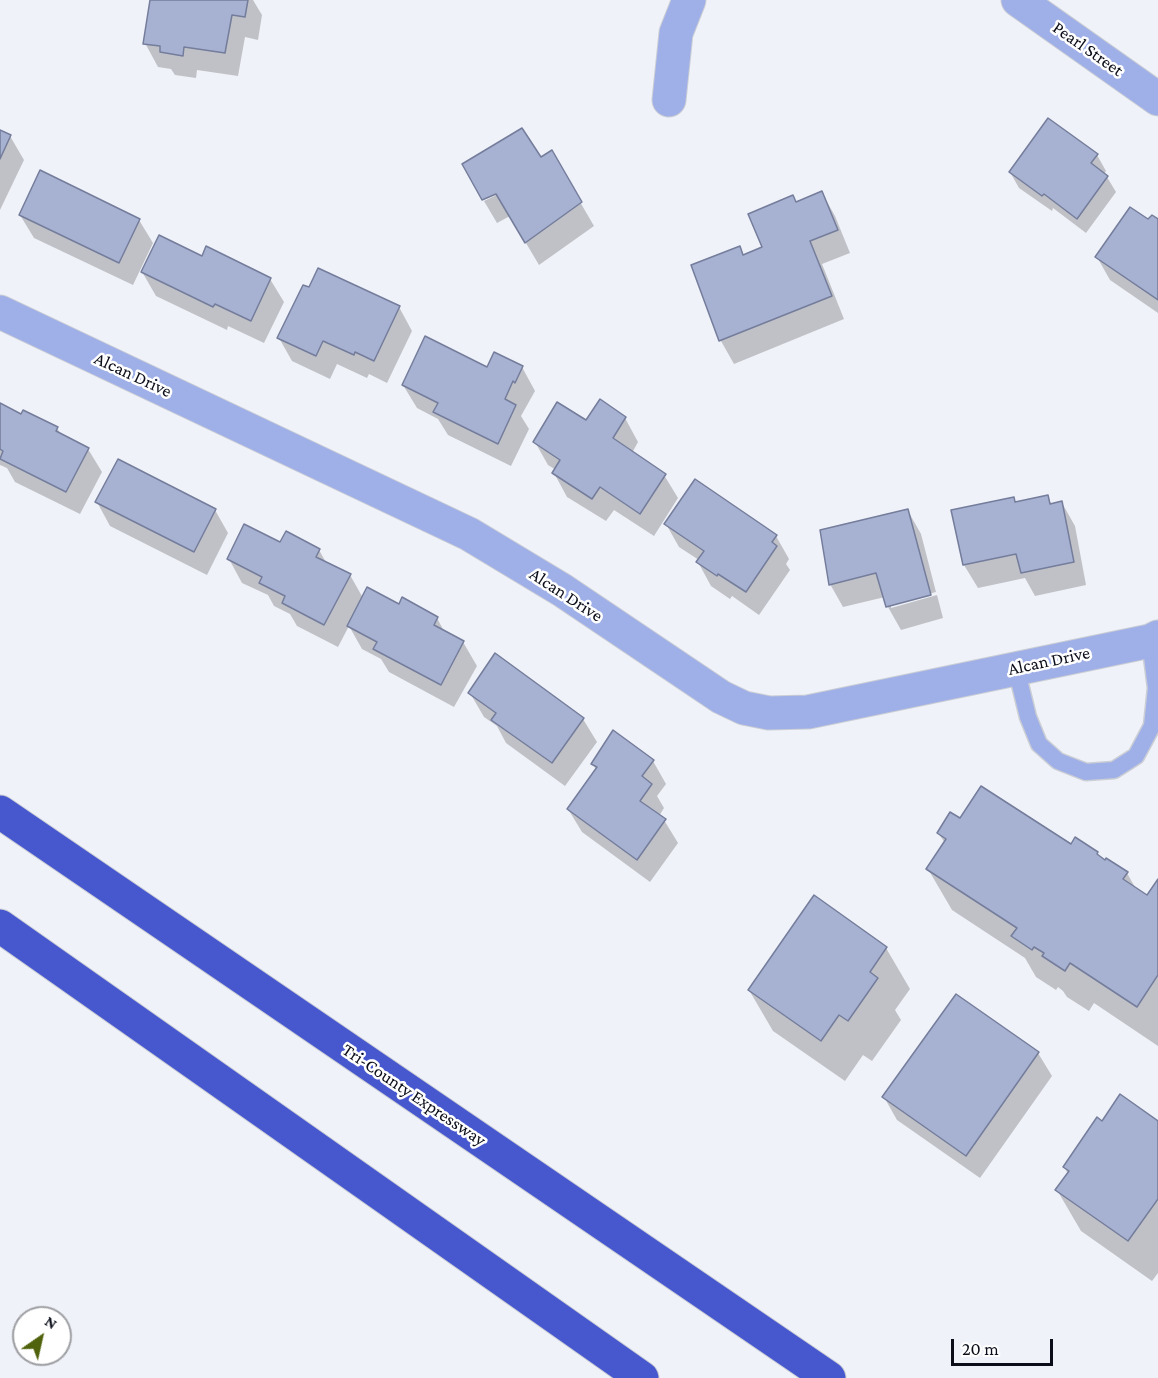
<!DOCTYPE html>
<html>
<head>
<meta charset="utf-8">
<style>
  body { margin:0 }
  #map { position:relative; width:1158px; height:1378px; overflow:hidden; background:#f0f2f9; font-family:"Crimson Pro",serif }
  canvas { display:block }
  .north { position:absolute; left:12px; top:1306px; width:60px; height:60px; box-sizing:border-box; background:#fff; border:2px solid #9d9fa3; border-radius:50%; rotate:34deg; font-size:16px; font-weight:700; line-height:24px; text-align:center; color:#0b0e19 }
  .north::after { content:''; display:block; margin:auto; width:21px; height:27px; background:#50630c; clip-path:polygon(50% 0,100% 100%,50% 72%,0 100%) }
  .scale { position:absolute; left:951px; top:1339px; width:102px; height:27px; box-sizing:border-box; border:3px solid #0b0e19; border-top:0; padding-left:8px; font-size:18px; line-height:21px; white-space:nowrap; color:#0b0e19; -webkit-text-stroke:4px #fff; paint-order:stroke }
</style>
</head>
<body>
<div id="map">
<canvas width="1158" height="1378"></canvas>
<div class="north">N</div>
<div class="scale">20 m</div>
</div>
<script>
const c = document.querySelector('canvas').getContext('2d');
c.lineJoin = 'round';
function fillPath(path, color) {
  c.fillStyle = color;
  c.fill(path, 'evenodd');
}
function trace(path, color, width, dash) {
  c.strokeStyle = color;
  c.lineWidth = width;
  c.lineCap = dash ? 'butt' : 'round';
  c.setLineDash(dash || []);
  c.stroke(path);
}
function label(font, color, halo, rows, align = 'center') {
  c.font = font + ' "Crimson Pro",serif';
  c.lineWidth = 5;
  c.setLineDash([]);
  c.textBaseline = 'middle';
  c.strokeStyle = halo;
  c.fillStyle = color;
  for (const [text, x, y, turn = 0] of rows) {
    c.save();
    c.translate(x, y);
    c.rotate((+turn || 0) * Math.PI / 180);
    c.textAlign = isNaN(turn) ? turn : align;
    if (halo) c.strokeText(text, 0, 0);
    c.fillText(text, 0, 0);
    c.restore();
  }
}
fillPath(new Path2D(`
  M 151,0 L 253,0 L 262,15 L 258,40 L 245,37 L 238,76 L 197,70 L 196,78 L 175,75 L 171,69 L 158,67 L 145,43 Z
  M 0,132 L 10,136 L 24,160 L 0,210 Z
  M 551,152 L 594,226 L 539,265 L 510,216 L 497,223 L 484,201 L 503,192 L 502,189 Z
  M 1097,155 L 1106,171 L 1104,174 L 1107,177 L 1116,192 L 1086,233 L 1053,208 L 1052,211 L 1019,188 L 1010,172 Z
  M 822,193 L 835,216 L 850,253 L 822,264 L 844,319 L 734,364 L 721,341 L 693,266 L 739,247 L 744,256 L 764,248 L 796,204 Z
  M 20,215 L 139,220 L 153,243 L 133,285 L 34,238 Z
  M 1149,221 L 1158,221 L 1158,313 L 1110,280 L 1097,257 Z
  M 203,258 L 270,279 L 284,302 L 264,343 L 228,326 L 227,330 L 156,296 L 141,270 L 143,271 Z
  M 399,307 L 412,331 L 387,383 L 369,374 L 367,378 L 337,364 L 330,379 L 292,361 L 279,338 Z
  M 522,367 L 535,391 L 521,416 L 529,429 L 511,466 L 448,435 L 438,419 L 417,408 L 403,385 L 488,369 Z
  M 0,405 L 22,416 L 57,428 L 62,436 L 88,449 L 102,472 L 80,514 L 15,482 L 7,468 L 0,465 Z
  M 625,418 L 638,442 L 632,453 L 664,475 L 678,498 L 654,536 L 614,510 L 606,521 L 567,497 L 554,473 L 556,470 L 548,465 L 535,442 L 587,422 Z
  M 1047,496 L 1052,505 L 1062,503 L 1075,526 L 1086,585 L 1035,596 L 1025,578 L 978,588 L 964,565 L 953,511 L 1013,499 L 1016,503 Z
  M 97,502 L 215,510 L 228,533 L 207,575 L 110,526 Z
  M 908,511 L 921,534 L 936,592 L 891,604 L 891,608 L 937,595 L 943,618 L 901,630 L 888,607 L 885,597 L 843,607 L 830,584 Z
  M 666,524 L 776,536 L 789,559 L 786,564 L 790,570 L 759,615 L 732,596 L 730,599 L 711,586 L 698,562 L 699,560 L 679,547 Z
  M 280,544 L 319,550 L 327,564 L 350,575 L 363,598 L 400,606 L 437,618 L 445,633 L 463,642 L 477,666 L 454,707 L 389,672 L 381,659 L 362,649 L 349,626 L 338,647 L 297,626 L 290,614 L 274,606 L 268,595 L 242,583 L 229,559 Z
  M 470,693 L 583,719 L 597,742 L 565,786 L 506,743 L 497,726 L 484,717 Z
  M 653,761 L 666,784 L 657,796 L 664,808 L 659,816 L 664,820 L 678,843 L 650,882 L 582,832 L 568,809 L 596,770 L 593,764 Z
  M 960,820 L 1097,853 L 1100,859 L 1127,873 L 1136,889 L 1148,897 L 1158,881 L 1158,1046 L 1094,1003 L 1089,1011 L 1067,997 L 1063,991 L 1058,987 L 1056,990 L 1036,977 L 1025,958 L 952,910 L 928,869 L 945,843 L 938,833 Z
  M 886,948 L 910,989 L 895,1010 L 901,1020 L 872,1061 L 863,1055 L 845,1081 L 773,1031 L 749,990 Z
  M 1038,1053 L 1052,1076 L 980,1178 L 897,1120 L 884,1097 Z
  M 1158,1122 L 1158,1273 L 1152,1281 L 1081,1231 L 1057,1190 L 1068,1174 L 1064,1167 L 1102,1123 Z`), '#0003');
const building = new Path2D(`
  M 150,0 L 248,0 L 245,17 L 232,15 L 225,53 L 184,47 L 183,56 L 160,52 L 160,46 L 143,44 Z
  M 1048,118 L 1098,154 L 1091,163 L 1108,176 L 1077,219 L 1044,194 L 1042,196 L 1009,172 Z
  M 522,128 L 541,157 L 552,150 L 582,202 L 525,243 L 496,194 L 482,200 L 462,164 Z
  M 0,130 L 11,135 L 0,159 Z
  M 40,170 L 140,219 L 119,263 L 19,215 Z
  M 822,191 L 838,230 L 810,241 L 832,296 L 719,341 L 691,265 L 740,246 L 743,255 L 762,247 L 748,214 L 793,195 L 796,202 Z
  M 1130,207 L 1148,219 L 1152,215 L 1158,219 L 1158,300 L 1095,257 Z
  M 159,235 L 202,256 L 206,246 L 271,278 L 251,321 L 215,304 L 213,307 L 141,272 Z
  M 318,268 L 400,306 L 374,361 L 355,352 L 354,355 L 323,341 L 316,356 L 277,338 L 303,285 L 309,287 Z
  M 425,336 L 487,367 L 494,352 L 523,366 L 515,383 L 513,381 L 505,399 L 516,405 L 498,444 L 433,412 L 438,403 L 402,385 Z
  M 600,399 L 626,417 L 613,438 L 666,474 L 640,514 L 600,487 L 592,499 L 552,473 L 560,460 L 533,442 L 557,402 L 586,420 Z
  M 0,403 L 21,414 L 23,410 L 58,427 L 56,431 L 89,448 L 66,492 L 0,459 L 3,451 L 0,449 Z
  M 118,459 L 216,509 L 194,552 L 95,502 Z
  M 695,479 L 777,535 L 772,542 L 777,546 L 746,592 L 718,574 L 717,576 L 696,562 L 704,551 L 664,524 Z
  M 1048,495 L 1050,504 L 1062,501 L 1074,562 L 1021,573 L 1016,554 L 963,565 L 951,510 L 1014,497 L 1015,502 Z
  M 908,509 L 931,595 L 886,607 L 876,573 L 829,585 L 820,530 Z
  M 244,524 L 280,542 L 286,531 L 320,549 L 316,557 L 351,574 L 324,625 L 282,603 L 285,596 L 259,583 L 262,577 L 227,559 Z
  M 367,587 L 399,604 L 402,597 L 438,617 L 434,625 L 464,641 L 441,685 L 373,649 L 377,642 L 347,626 Z
  M 495,653 L 584,718 L 552,763 L 491,720 L 496,713 L 468,693 Z
  M 613,730 L 654,760 L 642,776 L 652,784 L 640,801 L 666,819 L 637,860 L 567,809 L 597,767 L 591,764 Z
  M 981,786 L 1071,844 L 1075,837 L 1098,852 L 1097,854 L 1105,860 L 1106,858 L 1128,872 L 1123,879 L 1147,895 L 1158,879 L 1158,975 L 1137,1007 L 1070,963 L 1065,971 L 1042,956 L 1044,953 L 1034,947 L 1032,950 L 1011,936 L 1017,928 L 926,869 L 946,839 L 937,833 L 950,812 L 960,818 Z
  M 814,895 L 887,947 L 870,972 L 878,978 L 848,1021 L 839,1015 L 821,1041 L 748,990 Z
  M 956,994 L 1039,1052 L 966,1156 L 882,1097 Z
  M 1120,1094 L 1158,1121 L 1158,1199 L 1128,1241 L 1055,1190 L 1069,1171 L 1063,1167 L 1097,1117 L 1102,1121 Z`);
fillPath(building, '#a7b1d1');
trace(building, '#747d9b', 1.5);
const lane = new Path2D(`
  M 1016,668 L 1028,717 L 1039,744 L 1058,761 L 1086,772 L 1114,770 L 1136,756 L 1152,726 L 1156,688 L 1150,641`);
const street = new Path2D(`
  M 1018,0 L 1158,99
  M 669,100 L 676,33 L 689,0
  M 0,312 L 469,534 L 562,590 L 721,697 L 744,708 L 769,713 L 808,712 L 1150,641 L 1158,637`);
const highway = new Path2D(`
  M 0,812 L 829,1378
  M 0,926 L 642,1378`);
trace(lane, '#cbced5', 19);
trace(street, '#cbced5', 35);
trace(highway, '#cbced5', 35);
trace(lane, '#9fafe7', 16);
trace(street, '#9fafe7', 33);
trace(highway, '#4758cf', 33);
label('18px', '#0b0e19', '#fff', [
  ["Pearl Street",1088,49,35],
  ["Alcan Drive",133,375,25],
  ["Alcan Drive",566,595,33],
  ["Alcan Drive",1049,661,-12],
  ["Tri-County Expressway",414,1095,34]
]);
</script>
</body>
</html>
